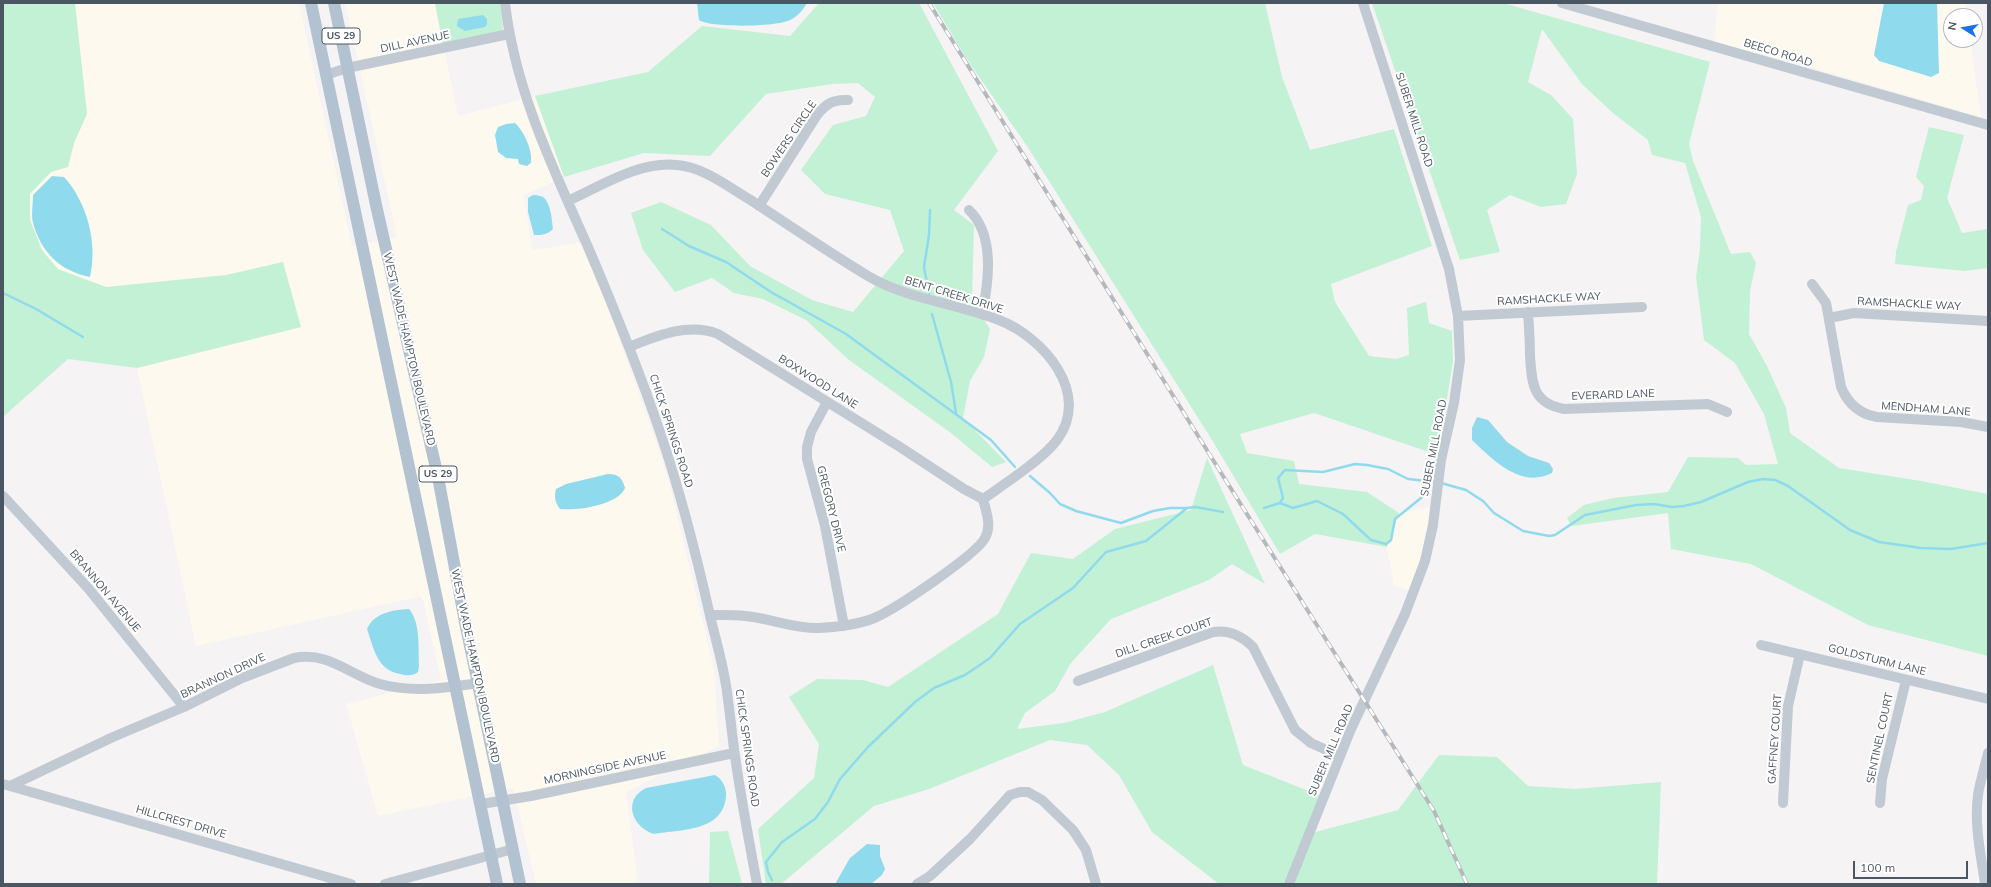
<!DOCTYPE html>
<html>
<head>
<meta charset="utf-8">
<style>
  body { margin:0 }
  #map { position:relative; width:1991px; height:887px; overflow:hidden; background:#f5f3f3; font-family:Mulish,sans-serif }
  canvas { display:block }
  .frame { position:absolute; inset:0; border:4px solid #4a5661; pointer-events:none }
  .north { position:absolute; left:1943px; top:8px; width:40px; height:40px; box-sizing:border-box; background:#fff; border:1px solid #b7bbc0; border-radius:50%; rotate:281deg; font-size:11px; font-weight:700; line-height:16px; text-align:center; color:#4a5661 }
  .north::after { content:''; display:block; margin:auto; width:14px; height:18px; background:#1a73e8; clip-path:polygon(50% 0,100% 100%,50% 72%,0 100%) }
  .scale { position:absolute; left:1853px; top:861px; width:115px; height:18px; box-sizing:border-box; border:2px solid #4a5661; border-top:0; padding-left:5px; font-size:12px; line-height:14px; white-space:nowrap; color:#4a5661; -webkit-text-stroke:3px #fff; paint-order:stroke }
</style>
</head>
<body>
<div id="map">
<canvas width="1991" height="887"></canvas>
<div class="frame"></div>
<div class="north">N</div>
<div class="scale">100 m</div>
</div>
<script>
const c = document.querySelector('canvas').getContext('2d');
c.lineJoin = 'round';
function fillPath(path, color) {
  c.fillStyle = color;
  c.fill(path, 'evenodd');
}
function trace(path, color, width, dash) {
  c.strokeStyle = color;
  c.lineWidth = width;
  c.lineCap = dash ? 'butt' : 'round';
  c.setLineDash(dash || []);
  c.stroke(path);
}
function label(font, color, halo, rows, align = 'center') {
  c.font = font + ' Mulish,sans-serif';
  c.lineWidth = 4;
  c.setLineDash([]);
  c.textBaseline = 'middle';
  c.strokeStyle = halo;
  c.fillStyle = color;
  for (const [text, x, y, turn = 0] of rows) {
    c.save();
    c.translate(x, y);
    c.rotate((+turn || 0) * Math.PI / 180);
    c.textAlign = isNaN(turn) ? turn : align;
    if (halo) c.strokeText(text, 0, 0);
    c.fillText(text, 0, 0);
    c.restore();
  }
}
fillPath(new Path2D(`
  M 75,3 L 299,3 L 352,246 L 397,237 L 345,3 L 435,3 L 458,116 L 535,96 L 564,177 L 524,195 L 532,250 L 584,242 L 650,424 L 670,486 L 714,669 L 719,746 L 626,792 L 638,881 L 629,884 L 536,884 L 513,788 L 378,816 L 346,704 L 441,680 L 422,596 L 196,646 L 137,368 L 301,327 L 283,262 L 226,275 L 106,287 L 58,270 L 42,250 L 30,220 L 30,193 L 51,172 L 68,167 L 74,143 L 87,114 Z
  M 1718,3 L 1965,3 L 1967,16 L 1951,16 L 1951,40 L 1970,40 L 1981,117 L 1800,64 L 1714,42 Z
  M 1432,507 L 1427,541 L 1410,591 L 1394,586 L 1387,547 L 1399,513 Z`), '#fdf9ef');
fillPath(new Path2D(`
  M 3,3 L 75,3 L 87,114 L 74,143 L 68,167 L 51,172 L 30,194 L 30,220 L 42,250 L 58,269 L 106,287 L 226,275 L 283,262 L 301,327 L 137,368 L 68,359 L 3,417 Z
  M 435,3 L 500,3 L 504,39 L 444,51 Z
  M 819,3 L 919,3 L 998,151 L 954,210 L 974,225 L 972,302 L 990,329 L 984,357 L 970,381 L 963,418 L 1006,462 L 992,467 L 951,433 L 849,360 L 806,320 L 763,299 L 734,293 L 712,278 L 675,292 L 643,250 L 631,213 L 661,202 L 711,225 L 750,266 L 812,300 L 853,312 L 904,251 L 890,210 L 825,194 L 801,170 L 833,125 L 866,116 L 875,97 L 858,83 L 832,84 L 766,94 L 710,156 L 644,153 L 564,177 L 535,96 L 648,72 L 702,26 L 790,36 Z
  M 933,3 L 1265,3 L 1282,77 L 1310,150 L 1394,129 L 1432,246 L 1331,284 L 1335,302 L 1369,356 L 1396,359 L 1409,355 L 1407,308 L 1426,302 L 1429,323 L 1452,331 L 1453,361 L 1438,455 L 1314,413 L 1240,434 L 1247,453 L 1294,461 L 1299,484 L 1367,492 L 1399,513 L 1387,547 L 1315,534 L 1280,554 L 1212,440 L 1027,146 L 966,58 Z
  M 1372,3 L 1503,3 L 1710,62 L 1689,144 L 1693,161 L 1731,254 L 1750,252 L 1756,263 L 1750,291 L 1749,334 L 1767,366 L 1786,408 L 1790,433 L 1839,468 L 1921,481 L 1988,494 L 1988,656 L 1868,625 L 1751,564 L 1671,549 L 1668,513 L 1572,526 L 1567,518 L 1584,505 L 1613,498 L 1668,492 L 1688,457 L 1738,458 L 1746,465 L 1778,464 L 1764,414 L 1735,363 L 1704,340 L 1696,277 L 1700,249 L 1701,217 L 1685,163 L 1652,155 L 1648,140 L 1613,113 L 1582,84 L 1542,29 L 1528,82 L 1551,95 L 1573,119 L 1577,174 L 1566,204 L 1541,207 L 1510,195 L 1487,210 L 1500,252 L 1460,260 Z
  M 1929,127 L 1964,135 L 1947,198 L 1962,233 L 1988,229 L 1988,268 L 1964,271 L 1895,264 L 1896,252 L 1908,205 L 1921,200 L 1924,186 L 1916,177 Z
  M 1207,458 L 1265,584 L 1232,564 L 1209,580 L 1111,619 L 1071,663 L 1055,691 L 1025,713 L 1017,729 L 1064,723 L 1105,712 L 1213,665 L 1243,765 L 1324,797 L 1312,833 L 1398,810 L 1439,755 L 1497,757 L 1528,786 L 1575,789 L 1661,782 L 1657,884 L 1219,884 L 1152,832 L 1119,775 L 1087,745 L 1050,740 L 929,789 L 874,806 L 781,884 L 766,884 L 758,829 L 814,778 L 819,744 L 789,697 L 817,679 L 863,680 L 888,687 L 998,614 L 1031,553 L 1073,559 L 1115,529 L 1191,510 Z
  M 728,831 L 742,884 L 709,884 L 710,832 Z`), '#c3f1d5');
fillPath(new Path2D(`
  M 697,3 L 807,3 C 803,10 798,16 790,20 C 777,27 710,28 699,20 Z
  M 1884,3 L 1937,3 L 1939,73 L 1931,77 L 1879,61 L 1874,55 Z
  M 483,15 L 487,19 L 487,25 L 485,27 L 465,31 L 457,26 L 458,19 Z
  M 515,123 C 524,131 533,151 531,163 L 527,166 L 519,164 L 518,159 L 506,158 L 498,152 L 495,135 L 498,127 L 506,124 Z
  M 52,176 L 64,177 C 87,202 98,243 90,277 C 60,271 41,252 33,223 C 31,215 33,204 33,195 Z
  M 533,195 C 536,195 541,196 543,197 C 551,203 552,221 553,229 C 547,235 541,235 534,235 L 528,212 L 528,198 Z
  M 1477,417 L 1488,420 L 1507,442 L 1528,456 L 1549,463 L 1553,469 L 1552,473 C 1521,489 1493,460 1472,440 L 1472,428 Z
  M 608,474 C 619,474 622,478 625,488 C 618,505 577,511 560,509 C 555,502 554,497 556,489 L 566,484 Z
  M 409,609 C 421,623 418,649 419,666 L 418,672 C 413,676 407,676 400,674 C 377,670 374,649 367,629 C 374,613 392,610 409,609 Z
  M 715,775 C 722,779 727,788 726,796 C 723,832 682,829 654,834 C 632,827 622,800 646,788 Z
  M 867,844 L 880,845 L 880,856 L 885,869 L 882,875 L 871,884 L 835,884 L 850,858 Z`), '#90daee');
trace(new Path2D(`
  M 662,229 L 689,246 L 726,262 L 771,292 L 846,334 L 991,440 L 1015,467
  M 3,293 L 36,309 L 83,337
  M 929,294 L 924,267 L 929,235 L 930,210
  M 932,314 L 951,382 L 956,413
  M 1030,476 L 1050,493 L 1060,504 L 1076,511 L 1121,523 L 1153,511 L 1170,508 L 1187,508
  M 1441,483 L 1466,490 L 1483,501 L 1494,513 L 1523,531 L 1549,536 L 1555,535 L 1585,515 L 1636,505 L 1654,504 L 1672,507 L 1684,506 L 1701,502 L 1748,482 L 1763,479 L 1775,480 L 1788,486 L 1850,530 L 1879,542 L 1921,548 L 1951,549 L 1988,543
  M 1280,503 L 1293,508 L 1317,501 L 1343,514 L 1371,540 L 1386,544 L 1391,540 L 1395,519 L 1421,498 L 1431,481
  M 1264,508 L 1280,503 L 1283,498 L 1278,478 L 1285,470 L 1323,472 L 1355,464 L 1367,465 L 1388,469 L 1408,479 L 1436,482
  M 772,880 L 768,872 L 766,862 L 782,842 L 815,819 L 828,802 L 840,779 L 868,747 L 915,702 L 934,688 L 965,675 L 990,658 L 1020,624 L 1073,588 L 1106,552 L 1146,541 L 1187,508 L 1196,507 L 1223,512`), '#90daee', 2.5);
trace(new Path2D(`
  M 505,3 C 515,90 553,168 588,247 C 614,308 639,370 660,432 C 681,494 697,557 711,620 C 717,644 724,668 727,692 C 730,713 732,735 735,756 C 741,799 749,841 757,884
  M 1562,3 L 1988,125
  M 326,75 L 347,68 L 509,34
  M 568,201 C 601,186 639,161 677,165 C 703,167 727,186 749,199 C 789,225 828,252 868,276 C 909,300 956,303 999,320 C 1043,337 1092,393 1057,440 C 1043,459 1003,485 983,499 C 986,511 992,526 985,538 C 976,555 893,611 872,619 C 856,625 836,627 819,628 C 797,629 774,620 753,617 C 739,614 724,615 710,615
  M 759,206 L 817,115 C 826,104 833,99 848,100
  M 969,210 C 995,235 989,281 982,314
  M 1812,284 L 1826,303 L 1841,387 C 1848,404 1859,414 1877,417 L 1961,422 L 1988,427
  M 1528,312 C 1529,327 1530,341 1530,356 C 1532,383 1532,403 1564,409 L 1708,404 L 1727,412
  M 1458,316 L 1642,307
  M 1829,318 L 1854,313 L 1988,321
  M 629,347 C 656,336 689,322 718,334 L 900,447 L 964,489 L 983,499
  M 827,402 L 811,432 L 807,447 L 807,459 L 825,526 L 844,626
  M 3,496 L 88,588 L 184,707
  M 1761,645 L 1988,699
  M 1078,681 L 1213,632 C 1229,630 1241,635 1253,647 L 1295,730 L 1311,743 L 1340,756
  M 3,784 L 351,884
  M 10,786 L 113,737 L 184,707 L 242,678 L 294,658 C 329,651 349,675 380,684 C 412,693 446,688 478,683
  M 1783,803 L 1788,706 L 1800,654
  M 1880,803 L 1882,779 L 1906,680
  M 481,804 L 531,796 L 734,753
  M 385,884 L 513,849
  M 917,884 L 930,876 L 970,839 L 1010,795 L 1020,792 L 1028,792 L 1042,800 L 1073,830 L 1086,850 L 1096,884
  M 1289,884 L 1351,729 L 1405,614 L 1425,561 L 1433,525 L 1441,460 L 1454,403 L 1460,360 L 1458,316 L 1449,269 L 1363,3
  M 1985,884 C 1981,855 1974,825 1978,795 C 1980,781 1985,767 1988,753`), '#c1cad2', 10);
trace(new Path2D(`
  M 311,3 L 497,884
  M 334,3 L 376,205 L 438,477 L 465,622 L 520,884`), '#b3c2d1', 12);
const rail = new Path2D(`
  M 929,3 L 1223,476 L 1434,811 L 1467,884`);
trace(rail, '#b5b8bd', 4);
trace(rail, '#fff', 2.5, [8]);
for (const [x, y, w] of [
  [341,36,38],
  [438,474,38]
]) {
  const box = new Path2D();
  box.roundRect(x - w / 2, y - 8, w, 16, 3);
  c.fillStyle = '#fff';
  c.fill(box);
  trace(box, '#4a5661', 1);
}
label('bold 10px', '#4a5661', null, [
  ["US 29",341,36],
  ["US 29",438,474]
]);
label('11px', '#4a5661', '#fff', [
  ["DILL AVENUE",415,42,-12],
  ["BEECO ROAD",1778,53,17],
  ["SUBER MILL ROAD",1414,120,72],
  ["BOWERS CIRCLE",789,139,-56],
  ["BENT CREEK DRIVE",954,295,17],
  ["RAMSHACKLE WAY",1549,299,-3],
  ["RAMSHACKLE WAY",1909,304,3],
  ["WEST WADE HAMPTON BOULEVARD",409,349,77],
  ["BOXWOOD LANE",818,382,32],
  ["EVERARD LANE",1613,395,-2],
  ["MENDHAM LANE",1926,409,4],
  ["CHICK SPRINGS ROAD",671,431,72],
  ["SUBER MILL ROAD",1434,448,-79],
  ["GREGORY DRIVE",831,509,76],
  ["BRANNON AVENUE",105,591,50],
  ["DILL CREEK COURT",1164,638,-19],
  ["GOLDSTURM LANE",1877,660,14],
  ["WEST WADE HAMPTON BOULEVARD",475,666,78],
  ["BRANNON DRIVE",223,676,-25],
  ["SENTINEL COURT",1880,738,-78],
  ["GAFFNEY COURT",1775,739,-86],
  ["CHICK SPRINGS ROAD",747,748,82],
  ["SUBER MILL ROAD",1331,750,-67],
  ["MORNINGSIDE AVENUE",605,768,-12],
  ["HILLCREST DRIVE",181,822,16]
]);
</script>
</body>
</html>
